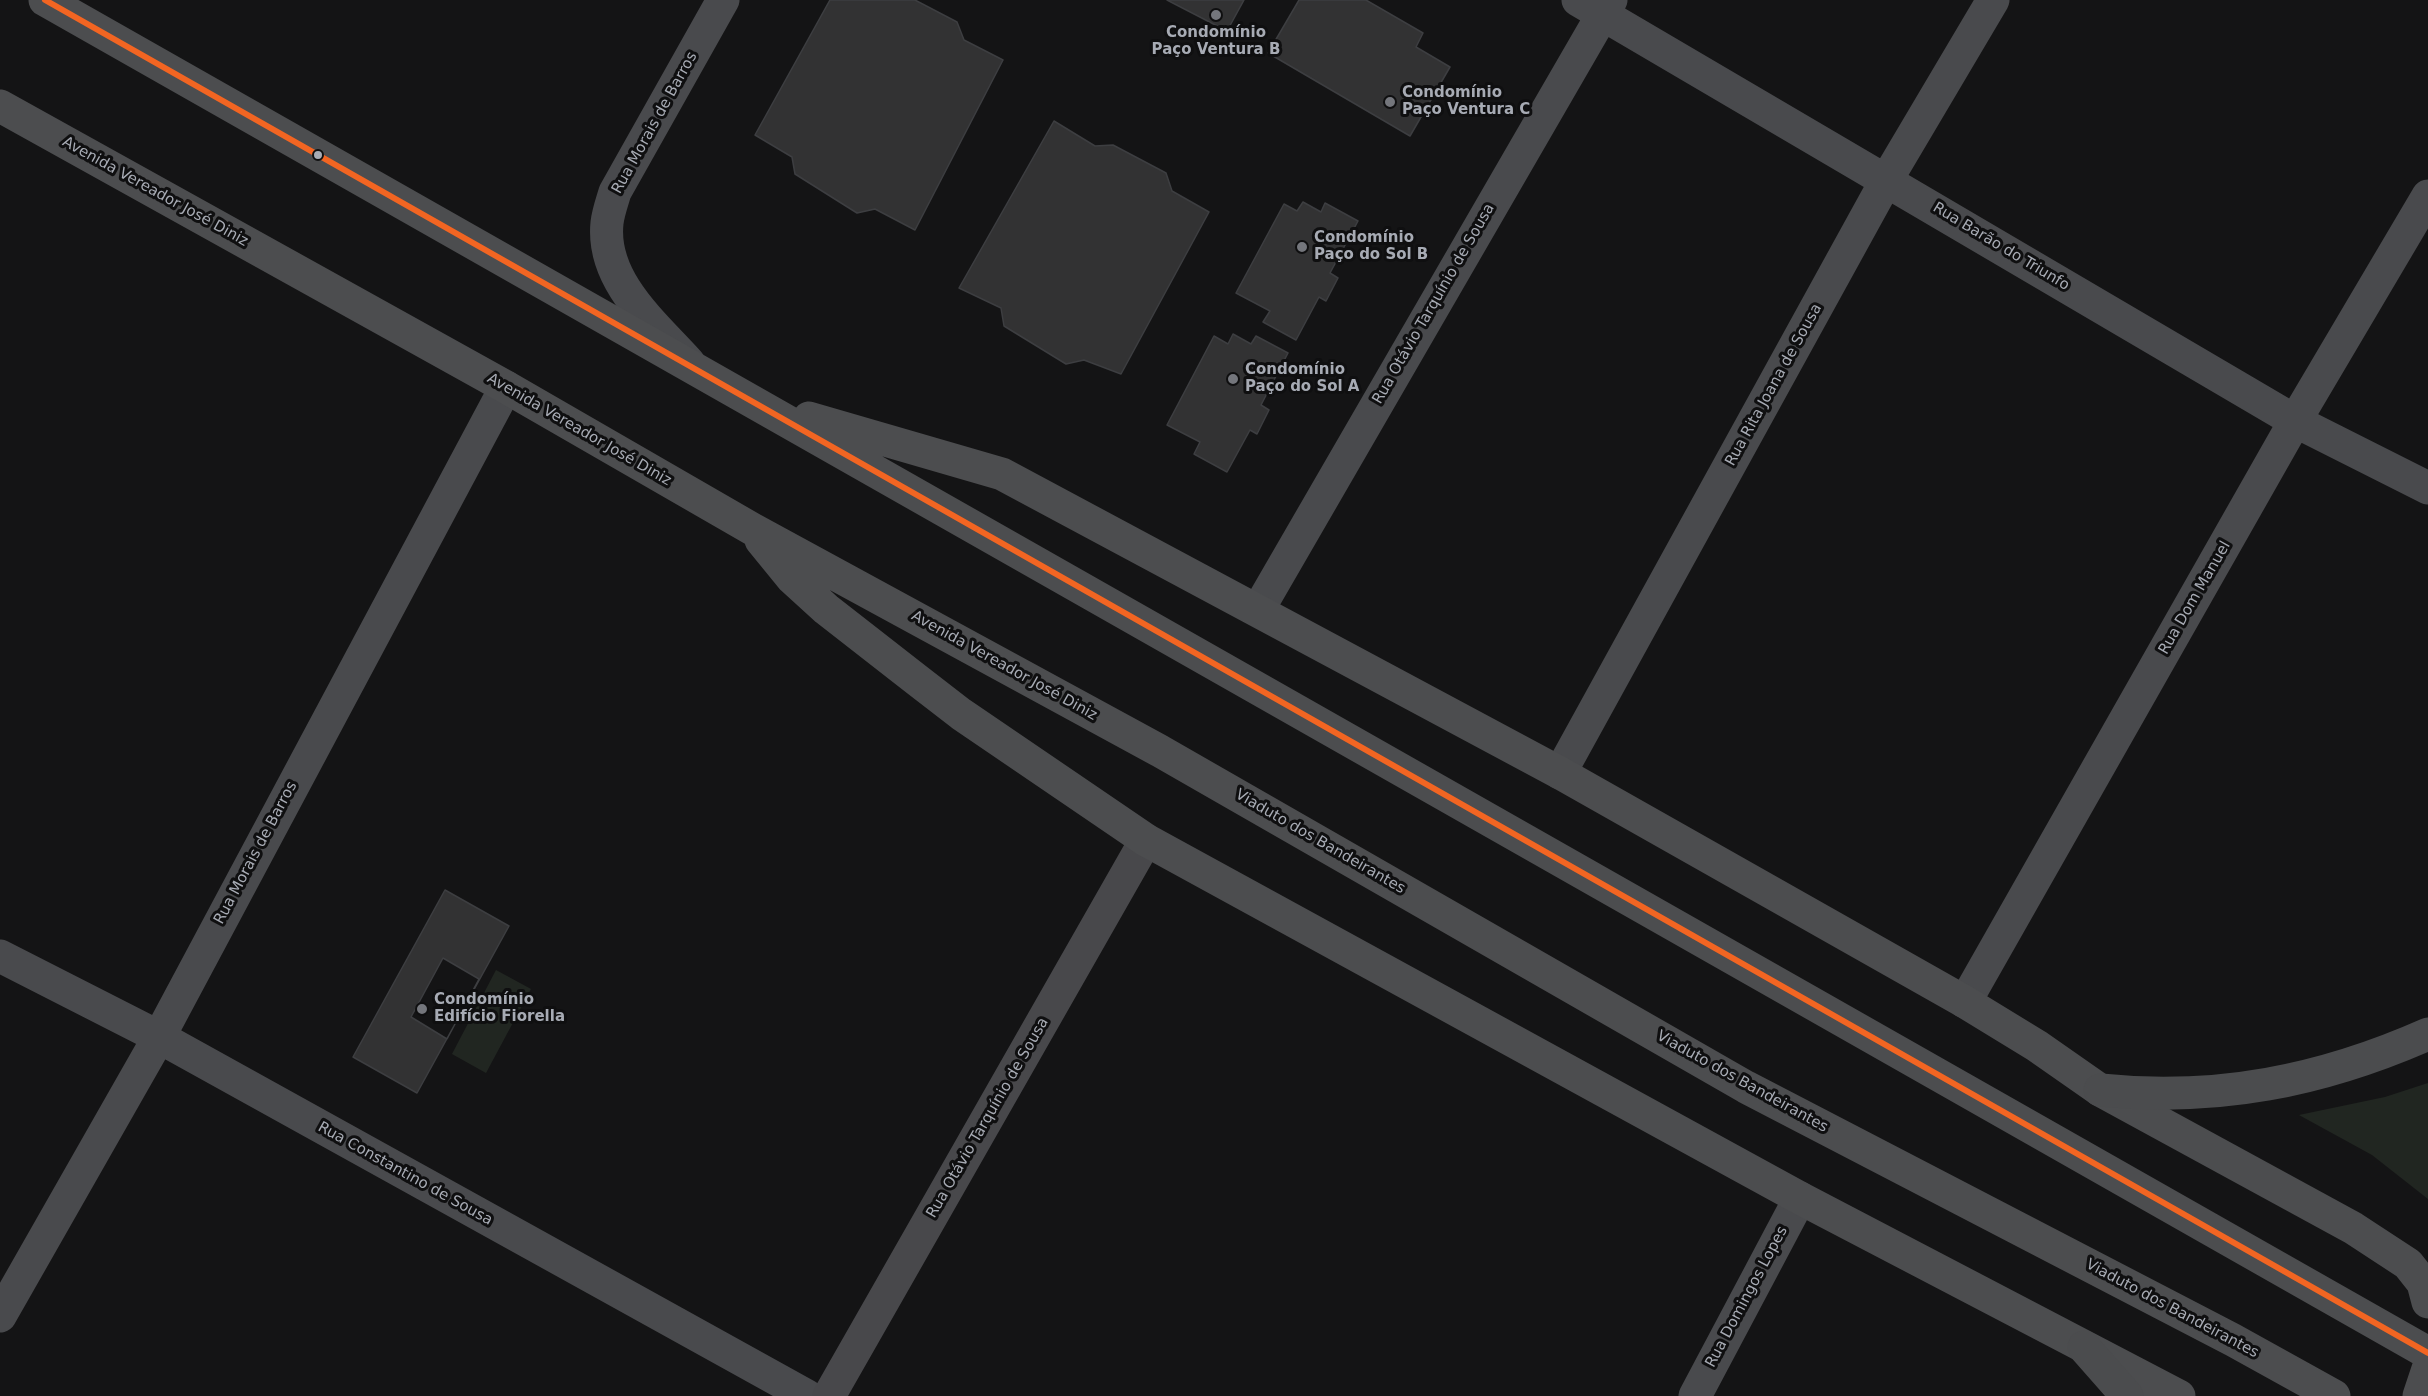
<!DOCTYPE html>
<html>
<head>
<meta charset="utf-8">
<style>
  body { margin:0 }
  canvas { display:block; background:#141415 }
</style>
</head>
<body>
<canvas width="2428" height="1396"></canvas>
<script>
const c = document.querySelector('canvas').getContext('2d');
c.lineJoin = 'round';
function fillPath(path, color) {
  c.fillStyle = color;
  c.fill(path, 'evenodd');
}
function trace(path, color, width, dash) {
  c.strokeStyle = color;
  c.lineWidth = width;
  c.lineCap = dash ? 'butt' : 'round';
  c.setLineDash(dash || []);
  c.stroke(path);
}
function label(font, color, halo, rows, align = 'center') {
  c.font = font + ' "DejaVu Sans",sans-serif';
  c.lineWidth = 6;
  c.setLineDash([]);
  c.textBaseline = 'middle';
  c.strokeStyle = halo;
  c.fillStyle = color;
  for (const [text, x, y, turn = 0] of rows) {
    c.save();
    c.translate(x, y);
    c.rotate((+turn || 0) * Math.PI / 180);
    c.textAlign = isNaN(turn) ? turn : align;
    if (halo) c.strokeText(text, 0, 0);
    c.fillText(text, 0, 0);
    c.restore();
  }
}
fillPath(new Path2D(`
  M 496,970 L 531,989 L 486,1073 L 452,1054 Z
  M 2428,1083 L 2428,1199 L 2372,1155 L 2299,1115 L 2385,1097 Z`), '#212621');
const building = new Path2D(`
  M 830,0 L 915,0 L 957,22 L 964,40 L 1003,60 L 915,230 L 875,209 L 857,213 L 795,174 L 792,157 L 755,135 Z
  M 1167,0 L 1244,0 L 1227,31 Z
  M 1299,0 L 1366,0 L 1423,33 L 1416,47 L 1450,67 L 1410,136 L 1268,53 Z
  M 1054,121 L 1095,146 L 1113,145 L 1166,173 L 1172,191 L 1209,212 L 1121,374 L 1084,360 L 1066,364 L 1004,326 L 1001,308 L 959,288 Z
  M 1303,202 L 1321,212 L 1325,203 L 1358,221 L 1330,273 L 1338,278 L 1326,301 L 1319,297 L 1296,340 L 1263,322 L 1270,311 L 1236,293 L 1284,204 L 1297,211 Z
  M 1233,334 L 1251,344 L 1256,336 L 1288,353 L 1261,405 L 1269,410 L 1257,434 L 1250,430 L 1227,472 L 1194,454 L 1200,442 L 1167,425 L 1214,336 L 1228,344 Z
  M 445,890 L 509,926 L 417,1093 L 353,1057 Z
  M 443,958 L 479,979 L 447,1039 L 411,1017 Z`);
fillPath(building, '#323233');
trace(building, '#3d3e41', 1.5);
trace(new Path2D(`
  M 1578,0 L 2295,421 L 2428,488
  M 689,363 C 654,324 601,281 607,223 C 608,213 612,202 615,192 L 723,0
  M 1258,610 L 1611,0
  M 1560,773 L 1887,179 L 1993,0
  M 0,956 L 159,1037 L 807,1396
  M 1965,1002 L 2295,421 L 2428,196
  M 0,1316 L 159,1037 L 506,387
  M 1695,1396 L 1800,1198`), '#494a4d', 33);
trace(new Path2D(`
  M 829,1396 L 1146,840`), '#48484b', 33);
trace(new Path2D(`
  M 45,0 L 2428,1353
  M 0,106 L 506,387 L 754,530 L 1160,751 L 1746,1087 L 2233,1340 L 2334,1396
  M 809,418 L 1002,474 L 1560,773 L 1965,1002 L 2037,1046 L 2100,1090 L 2353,1228 L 2408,1264 L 2423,1283 L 2428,1302
  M 761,540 L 792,578 L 826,609 L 917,680 L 961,714 L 1146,840 L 1800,1198 L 2179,1396
  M 2419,1396 L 2428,1369`), '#4c4d4f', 33);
trace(new Path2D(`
  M 2100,1090 C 2216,1102 2322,1081 2428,1034
  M 2084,1347 L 2127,1396`), '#4b4c4e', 33);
trace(new Path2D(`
  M 45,0 L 2428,1353`), '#f26522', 6);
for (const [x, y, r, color] of [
  [1216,15,6,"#74767c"],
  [1390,102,6,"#74767c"],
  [318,155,5,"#a7abb4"],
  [1302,247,6,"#74767c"],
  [1233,379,6,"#74767c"],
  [422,1009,6,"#74767c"]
]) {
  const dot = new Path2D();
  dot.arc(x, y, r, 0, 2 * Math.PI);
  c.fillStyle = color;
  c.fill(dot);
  trace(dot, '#0f0f10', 2);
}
label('bold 15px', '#a7abb4', '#0f0f10', [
  ["Condomínio",1216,33,"center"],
  ["Paço Ventura B",1216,50,"center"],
  ["Condomínio",1402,93],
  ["Paço Ventura C",1402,110],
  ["Condomínio",1314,238],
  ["Paço do Sol B",1314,255],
  ["Condomínio",1245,370],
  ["Paço do Sol A",1245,387],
  ["Condomínio",434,1000],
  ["Edifício Fiorella",434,1017]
], 'left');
label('15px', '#a7abb4', '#0f0f10', [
  ["Rua Morais de Barros",655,123,-61],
  ["Avenida Vereador José Diniz",155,192,29],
  ["Rua Barão do Triunfo",2001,247,31],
  ["Rua Otávio Tarquínio de Sousa",1434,304,-60],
  ["Rua Rita Joana de Sousa",1774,385,-61],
  ["Avenida Vereador José Diniz",579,430,30],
  ["Rua Dom Manuel",2195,598,-60],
  ["Avenida Vereador José Diniz",1004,666,29],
  ["Viaduto dos Bandeirantes",1320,842,30],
  ["Rua Morais de Barros",256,853,-62],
  ["Viaduto dos Bandeirantes",1742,1082,29],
  ["Rua Otávio Tarquínio de Sousa",988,1118,-60],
  ["Rua Constantino de Sousa",405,1174,29],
  ["Rua Domingos Lopes",1747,1297,-62],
  ["Viaduto dos Bandeirantes",2172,1309,28]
]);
</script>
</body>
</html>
